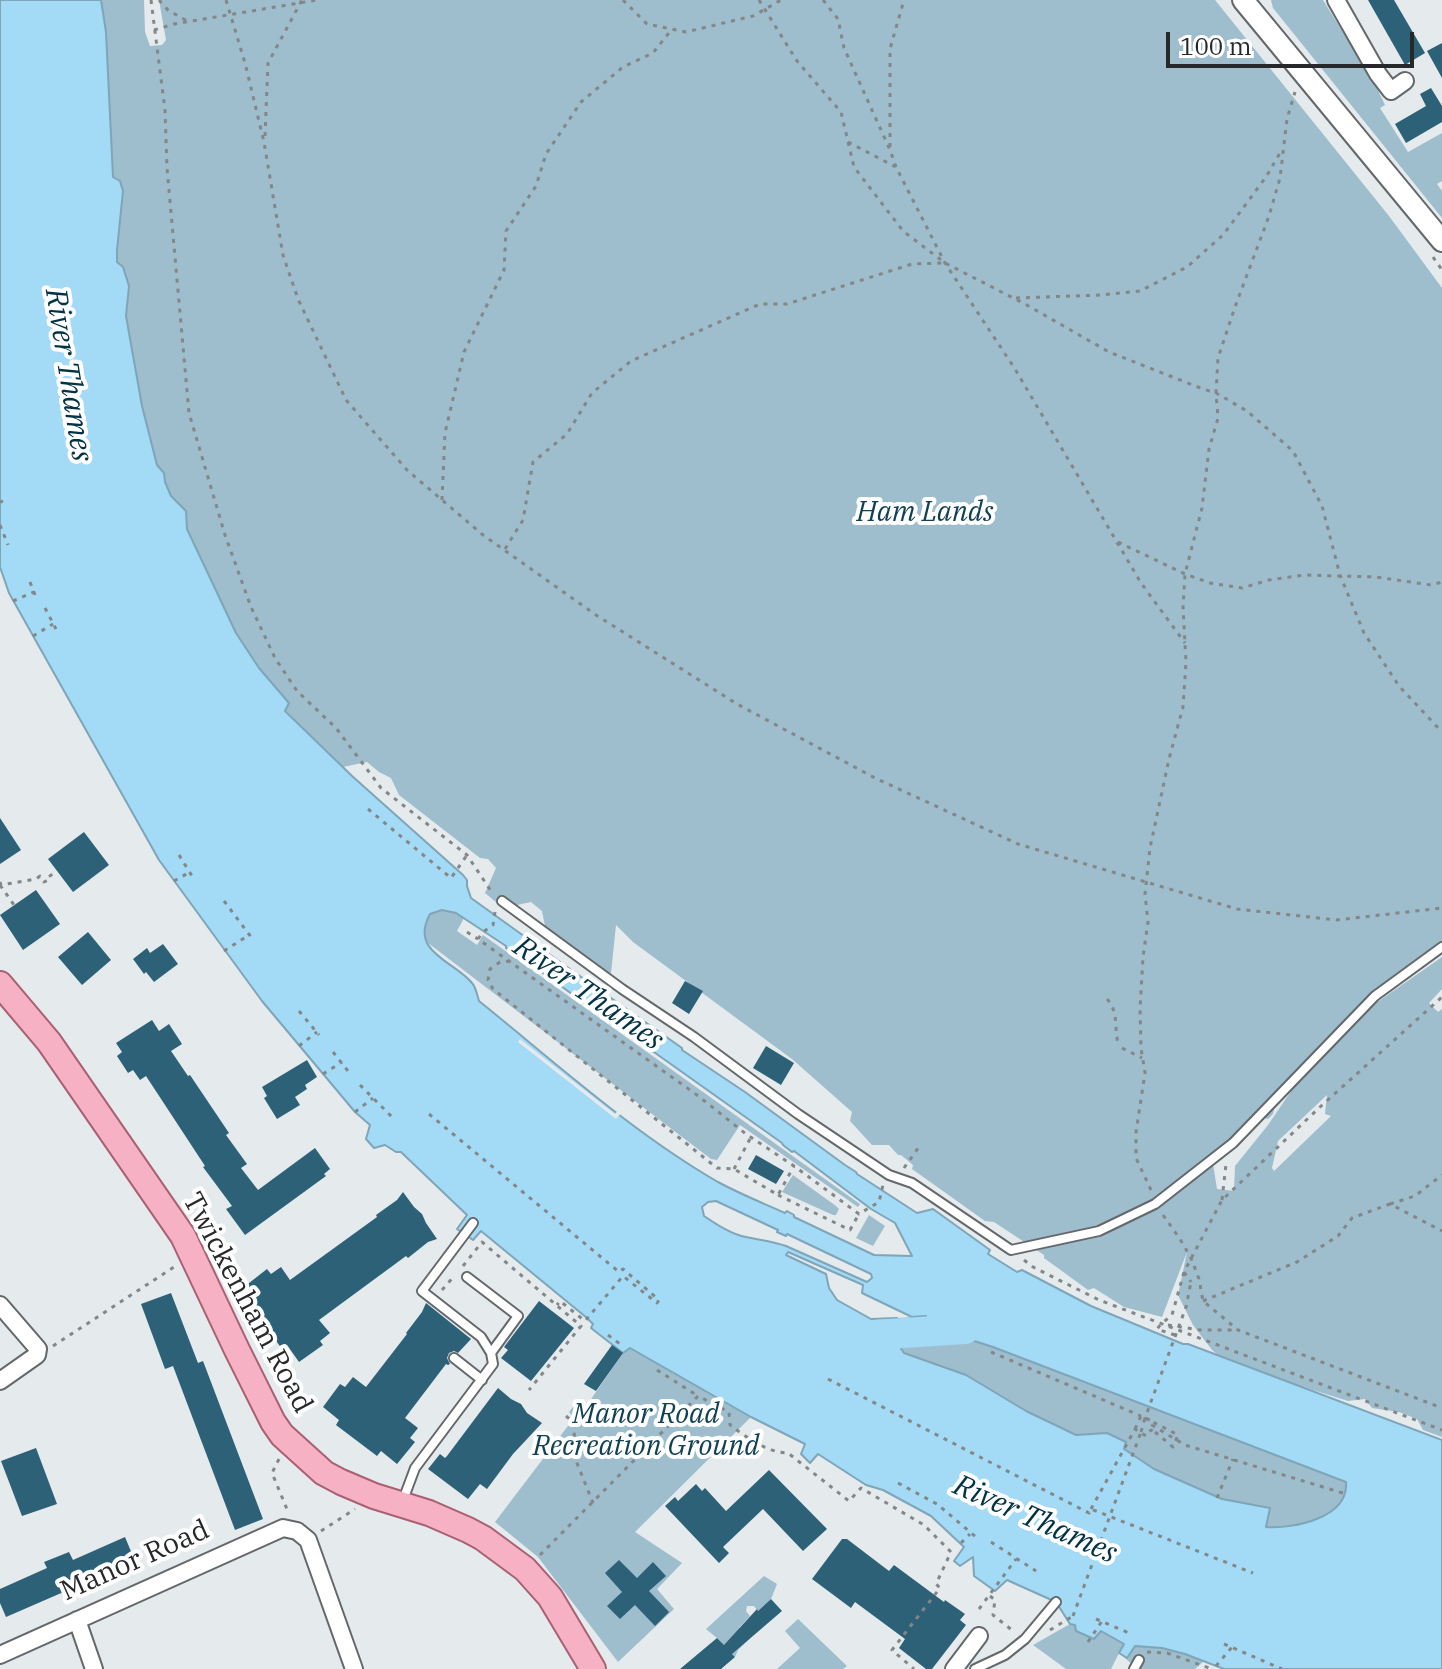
<!DOCTYPE html>
<html>
<head>
<meta charset="utf-8">
<style>
  body { margin:0 }
  #map { position:relative; width:1442px; height:1669px; overflow:hidden; background:#e5eaed; font-family:"IBM Plex Serif",serif }
  canvas { display:block }
  .scale { position:absolute; left:1166px; top:32px; width:248px; height:36px; box-sizing:border-box; border:4px solid #262829; border-top:0; padding-left:10px; font-size:24px; line-height:28px; white-space:nowrap; color:#262829; -webkit-text-stroke:6px #fff; paint-order:stroke }
</style>
</head>
<body>
<div id="map">
<canvas width="1442" height="1669"></canvas>
<div class="scale">100 m</div>
</div>
<script>
const c = document.querySelector('canvas').getContext('2d');
c.lineJoin = 'round';
function fillPath(path, color) {
  c.fillStyle = color;
  c.fill(path, 'evenodd');
}
function trace(path, color, width, dash) {
  c.strokeStyle = color;
  c.lineWidth = width;
  c.lineCap = dash ? 'butt' : 'round';
  c.setLineDash(dash || []);
  c.stroke(path);
}
function label(font, color, halo, rows, align = 'center') {
  c.font = font + ' "IBM Plex Serif",serif';
  c.lineWidth = 8;
  c.setLineDash([]);
  c.textBaseline = 'middle';
  c.strokeStyle = halo;
  c.fillStyle = color;
  for (const [text, x, y, turn = 0] of rows) {
    c.save();
    c.translate(x, y);
    c.rotate((+turn || 0) * Math.PI / 180);
    c.textAlign = isNaN(turn) ? turn : align;
    if (halo) c.strokeText(text, 0, 0);
    c.fillText(text, 0, 0);
    c.restore();
  }
}
fillPath(new Path2D(`
  M 101,0 L 144,0 L 145,32 L 150,46 L 162,45 L 166,40 L 159,0 L 1215,0 L 1389,216 L 1442,288 L 1442,941 L 1376,990 L 1321,1047 L 1366,1010 L 1442,957 L 1442,989 L 1429,1003 L 1438,1012 L 1442,1009 L 1442,1437 L 1423,1430 L 1417,1419 L 1399,1412 L 1372,1408 L 1365,1399 L 1348,1401 L 1227,1363 L 1212,1350 L 1193,1325 L 1178,1295 L 1187,1252 L 1162,1317 L 1124,1307 L 1094,1288 L 1088,1290 L 1044,1258 L 1044,1255 L 994,1222 L 985,1221 L 912,1169 L 913,1165 L 901,1155 L 898,1155 L 889,1145 L 872,1145 L 850,1121 L 852,1112 L 792,1059 L 633,942 L 616,925 L 611,973 L 583,967 L 570,946 L 546,931 L 542,911 L 531,902 L 503,908 L 485,893 L 496,868 L 488,859 L 480,858 L 399,795 L 391,778 L 379,772 L 367,762 L 343,767 L 285,710 L 289,703 L 259,668 L 236,633 L 187,529 L 186,511 L 171,496 L 165,482 L 164,473 L 157,465 L 142,406 L 126,316 L 129,286 L 123,267 L 117,262 L 117,250 L 123,191 L 113,177 L 106,32 ZM 1295,1073 L 1298,1081 L 1268,1125 L 1235,1166 L 1234,1191 L 1217,1189 L 1212,1157 L 1255,1116 L 1268,1119 L 1273,1114 L 1278,1090 ZM 1327,1095 L 1325,1114 L 1331,1116 L 1274,1171 L 1272,1168 L 1278,1141 Z
  M 1271,0 L 1323,0 L 1375,84 L 1385,105 L 1380,108 L 1408,152 L 1442,133 L 1442,181 L 1437,184 L 1442,191 L 1442,218 L 1273,8 Z
  M 442,910 L 456,913 L 464,918 L 457,931 L 477,945 L 483,935 L 860,1204 L 858,1207 L 740,1125 L 717,1160 L 711,1159 L 428,943 C 422,933 424,924 430,914 Z
  M 793,1175 L 836,1206 L 839,1209 L 836,1215 L 833,1215 L 782,1192 Z
  M 869,1215 L 885,1226 L 873,1246 L 856,1238 Z
  M 926,1316 L 927,1340 L 965,1338 L 993,1347 L 1347,1482 C 1347,1519 1293,1529 1265,1527 L 1270,1508 L 1222,1499 L 1154,1469 L 1123,1449 L 1126,1442 L 1107,1433 L 1076,1435 L 1026,1411 L 967,1375 L 904,1353 L 900,1347 L 897,1318 Z
  M 630,1348 L 751,1417 L 635,1532 L 682,1563 L 657,1589 L 674,1609 L 618,1662 L 538,1557 L 495,1522 L 574,1418 L 569,1412 L 577,1402 L 587,1405 L 623,1353 Z
  M 764,1576 L 777,1584 L 771,1599 L 758,1611 L 754,1606 L 747,1606 L 746,1611 L 750,1616 L 739,1628 L 749,1639 L 738,1650 L 735,1657 L 717,1638 L 706,1629 Z
  M 798,1619 L 847,1666 L 843,1669 L 777,1669 L 800,1648 L 785,1631 Z
  M 1070,1624 L 1101,1630 L 1124,1644 L 1162,1648 L 1186,1654 L 1204,1661 L 1195,1669 L 1140,1669 C 1132,1666 1126,1658 1119,1653 L 1111,1669 L 1066,1669 L 1033,1645 Z`), '#9ebdcd');
const water = new Path2D(`
  M 0,0 L 101,0 L 106,32 L 113,177 L 120,181 L 123,191 L 117,250 L 117,262 L 123,267 L 129,286 L 126,316 L 142,406 L 157,465 L 164,473 L 165,482 L 171,496 L 186,511 L 187,529 L 236,633 L 259,668 L 289,703 L 285,711 L 352,776 L 463,875 L 467,880 L 467,886 L 471,898 L 567,967 L 682,1048 L 682,1050 L 745,1092 L 845,1165 L 856,1172 L 857,1174 L 917,1213 L 933,1209 L 990,1250 L 988,1254 L 1017,1272 L 1022,1270 L 1091,1306 L 1183,1344 L 1188,1344 L 1442,1440 L 1442,1669 L 1224,1669 L 1185,1654 L 1162,1648 L 1135,1646 L 1127,1658 L 1119,1653 L 1124,1644 L 1101,1631 L 1094,1639 L 1076,1631 L 1075,1625 L 1070,1624 L 1056,1602 L 1007,1580 L 995,1591 L 974,1576 L 973,1557 L 960,1566 L 954,1561 L 964,1547 L 931,1516 L 883,1490 L 866,1485 L 818,1454 L 810,1463 L 801,1454 L 805,1444 L 751,1417 L 630,1348 L 623,1353 L 591,1328 L 593,1324 L 587,1318 L 481,1231 L 473,1240 L 457,1229 L 467,1215 L 401,1152 L 396,1152 L 385,1145 L 374,1148 L 366,1139 L 370,1125 L 355,1112 L 262,1001 L 159,860 L 9,593 L 0,567 ZM 442,910 L 456,913 L 506,946 L 506,948 L 515,955 L 518,955 L 608,1020 L 608,1022 L 620,1028 L 782,1143 L 783,1145 L 792,1152 L 794,1151 L 871,1209 L 895,1223 L 912,1256 L 874,1255 L 794,1217 L 794,1215 L 787,1211 L 785,1213 C 763,1203 740,1194 718,1182 C 633,1133 556,1063 479,1001 C 477,995 476,987 472,983 C 454,961 409,952 430,914 ZM 716,1201 L 778,1230 L 777,1232 L 786,1236 L 787,1234 L 871,1274 L 872,1278 L 867,1282 L 786,1246 C 772,1241 760,1240 746,1237 C 732,1235 716,1224 704,1216 L 702,1207 L 708,1202 ZM 788,1252 L 863,1285 L 862,1293 L 912,1317 L 926,1316 L 927,1341 L 965,1338 L 993,1347 L 1346,1482 C 1349,1518 1293,1529 1266,1527 L 1270,1508 L 1222,1499 L 1154,1469 L 1124,1449 L 1126,1442 L 1107,1433 L 1076,1435 L 1026,1411 L 966,1375 L 904,1353 L 900,1347 L 897,1318 L 871,1319 L 837,1300 L 829,1288 L 826,1274 L 786,1255 Z`);
fillPath(water, '#a3daf5');
trace(water, '#7ea5b8', 2);
fillPath(new Path2D(`
  M 520,1039 L 615,1114 L 619,1109 L 623,1111 L 616,1119 L 518,1042 Z`), '#e5eaed');
trace(new Path2D(`
  M 858,1336 L 965,1329`), '#a3daf5', 30);
fillPath(new Path2D(`
  M 1368,0 L 1394,0 L 1425,53 L 1405,65 Z
  M 1442,43 L 1442,78 L 1427,51 Z
  M 1431,88 L 1442,106 L 1442,122 L 1406,143 L 1395,124 L 1426,106 L 1420,94 Z
  M 0,818 L 21,850 L 0,864 Z
  M 84,832 L 109,865 L 73,892 L 48,859 Z
  M 36,890 L 60,924 L 23,950 L 0,915 Z
  M 88,932 L 111,960 L 82,985 L 58,957 Z
  M 163,944 L 178,964 L 154,982 L 146,972 L 144,974 L 133,959 L 147,948 L 150,953 Z
  M 685,981 L 703,991 L 689,1014 L 672,1003 Z
  M 152,1020 L 159,1031 L 169,1024 L 182,1044 L 171,1051 L 188,1076 L 190,1075 L 229,1133 L 226,1135 L 247,1164 L 241,1168 L 258,1190 L 315,1148 L 330,1169 L 324,1174 L 326,1176 L 245,1235 L 226,1209 L 232,1206 L 203,1167 L 205,1166 L 146,1076 L 140,1080 L 133,1070 L 128,1073 L 117,1056 L 122,1052 L 116,1043 Z
  M 766,1046 L 794,1063 L 781,1085 L 753,1068 Z
  M 307,1060 L 317,1077 L 305,1085 L 307,1089 L 295,1097 L 300,1105 L 277,1119 L 264,1098 L 267,1096 L 262,1087 Z
  M 756,1155 L 784,1171 L 776,1184 L 748,1169 Z
  M 403,1192 L 414,1207 L 422,1214 L 426,1223 L 437,1239 L 428,1242 L 408,1258 L 406,1256 L 319,1320 L 330,1333 L 320,1341 L 323,1345 L 299,1362 L 287,1345 L 282,1349 L 252,1308 L 256,1304 L 244,1287 L 267,1269 L 271,1274 L 281,1267 L 290,1280 L 377,1217 L 376,1215 L 397,1200 Z
  M 171,1293 L 198,1363 L 203,1361 L 263,1519 L 235,1530 L 173,1366 L 165,1369 L 141,1304 Z
  M 539,1301 L 574,1328 L 531,1381 L 501,1358 L 508,1350 L 504,1347 Z
  M 426,1303 L 471,1339 L 458,1353 L 454,1351 L 449,1353 L 447,1358 L 450,1364 L 448,1365 L 446,1364 L 405,1418 L 418,1428 L 410,1438 L 415,1442 L 397,1464 L 381,1451 L 377,1456 L 336,1425 L 339,1420 L 323,1407 L 340,1384 L 345,1387 L 353,1377 L 366,1387 L 407,1334 L 406,1333 L 422,1312 Z
  M 612,1345 L 623,1353 L 596,1391 L 584,1384 Z
  M 498,1388 L 511,1399 L 521,1404 L 527,1413 L 542,1423 L 513,1454 L 487,1489 L 480,1484 L 468,1499 L 428,1469 L 440,1454 L 445,1458 L 447,1456 Z
  M 36,1448 L 57,1504 L 22,1516 L 1,1461 Z
  M 769,1470 L 827,1529 L 803,1551 L 763,1509 L 723,1547 L 729,1553 L 719,1563 L 665,1506 L 675,1497 L 678,1501 L 696,1484 L 702,1491 L 705,1488 L 726,1511 Z
  M 125,1537 L 135,1561 L 6,1617 L 0,1603 L 0,1589 L 47,1568 L 44,1562 L 69,1552 L 73,1560 Z
  M 842,1539 L 847,1539 L 889,1571 L 894,1565 L 944,1602 L 945,1600 L 965,1614 L 960,1620 L 966,1625 L 932,1669 L 926,1669 L 899,1648 L 905,1639 L 855,1602 L 851,1608 L 812,1579 Z
  M 619,1560 L 637,1578 L 653,1562 L 666,1576 L 649,1591 L 669,1612 L 655,1626 L 635,1605 L 620,1619 L 607,1606 L 622,1592 L 605,1573 Z
  M 771,1599 L 782,1611 L 732,1654 L 735,1657 L 721,1669 L 680,1669 L 717,1638 L 724,1645 L 757,1609 L 758,1611 Z`), '#2c6178');
const service = new Path2D(`
  M 502,901 L 622,989 L 694,1037 L 798,1114 L 889,1175 L 912,1183 L 1011,1250 L 1099,1231 L 1155,1204 L 1233,1143 L 1375,996 L 1442,947
  M 473,1223 L 422,1291 L 481,1337 L 491,1353
  M 454,1358 L 482,1380
  M 403,1500 L 415,1468 L 493,1364 L 491,1353 L 518,1316 L 467,1277
  M 975,1669 L 1005,1655 L 1025,1639 L 1056,1602
  M 1134,1669 L 1139,1660`);
const minor = new Path2D(`
  M 1336,0 L 1378,74 L 1391,91 L 1405,81
  M 0,1305 L 38,1349 L 37,1355 L 0,1381
  M 77,1620 L 94,1669
  M 0,1655 L 283,1528 L 297,1531 L 308,1540 L 354,1669
  M 954,1669 L 979,1636`);
const tertiary = new Path2D(`
  M 1243,0 L 1442,241`);
const primary = new Path2D(`
  M 0,984 L 49,1042 L 183,1236 L 237,1350 L 273,1422 L 282,1435 L 324,1473 L 341,1482 L 374,1496 L 429,1513 L 468,1530 L 483,1538 L 525,1569 L 550,1597 L 593,1669`);
trace(service, '#64686a', 12);
trace(minor, '#64686a', 20);
trace(tertiary, '#64686a', 24);
trace(primary, '#a96074', 28);
trace(new Path2D(`
  M 151,0 L 165,110 L 167,168 L 189,413 L 225,535 L 251,607 L 275,658 L 297,691 L 336,728 L 381,788 L 467,855 L 493,894
  M 159,0 L 168,10 L 189,22
  M 226,0 L 245,63 L 264,142 L 283,255 L 298,299 L 346,400 L 407,470 L 483,535 L 596,615 L 737,704 L 875,778 L 1018,844 L 1237,909 L 1336,920 L 1442,908
  M 623,0 L 647,24 L 686,32 L 753,16 L 781,0
  M 759,0 L 797,61 L 841,112 L 854,167 L 903,231 L 945,263 L 1025,304 L 1109,352 L 1203,389 L 1216,393 L 1247,411 L 1293,451 L 1322,506 L 1340,575 L 1364,633 L 1399,686 L 1442,732
  M 823,0 L 838,19 L 844,48 L 890,150 L 896,167
  M 154,30 L 174,24 L 317,0
  M 265,136 L 268,63 L 302,0
  M 848,142 L 896,167 L 945,263 L 1015,369 L 1141,583 L 1185,643
  M 890,147 L 890,49 L 904,0
  M 1433,257 L 1442,270
  M 1016,298 L 1101,295 L 1140,291 L 1187,267 L 1223,235 L 1266,177 L 1280,153
  M 442,500 L 445,433 L 464,352 L 504,270 L 506,231 L 536,186 L 546,154 L 581,102 L 623,67 L 653,53 L 672,29
  M 0,502 L 3,501
  M 0,525 L 8,545
  M 1118,542 L 1185,574 L 1210,583 L 1242,588 L 1269,580 L 1304,575 L 1376,577 L 1431,585 L 1442,582
  M 505,549 L 523,520 L 533,462 L 567,434 L 592,393 L 631,361 L 760,304 L 787,304 L 912,264 L 945,263
  M 30,582 L 37,600
  M 13,601 L 34,592
  M 45,608 L 56,629
  M 33,636 L 53,624
  M 368,809 L 451,878 L 467,855
  M 179,855 L 192,876
  M 174,881 L 190,872
  M 0,882 L 1,885 L 36,879 L 40,876 L 44,882 L 48,880 L 47,878 L 57,871
  M 0,885 L 14,905
  M 224,901 L 254,941
  M 495,912 L 493,925 L 483,932 L 478,939 L 697,1095 L 746,1134 L 794,1166 L 859,1214 L 879,1202 L 883,1185
  M 467,932 L 478,939
  M 224,951 L 249,935
  M 510,961 L 500,962 L 490,969 L 488,980 L 493,989 L 717,1168 L 734,1169 L 778,1195 L 794,1166
  M 1107,999 C 1119,1012 1114,1027 1118,1043
  M 299,1011 L 319,1035
  M 299,1046 L 317,1032
  M 1122,1048 L 1142,1058
  M 333,1052 L 348,1071
  M 323,1074 L 342,1062
  M 360,1085 L 393,1118
  M 355,1112 L 373,1098
  M 429,1114 L 619,1272 L 623,1269 L 659,1300 L 657,1303 L 623,1276 L 585,1321 L 560,1301 L 557,1305
  M 904,1168 L 921,1144
  M 734,1169 L 751,1137
  M 1151,1190 L 1136,1158 L 1136,1132 L 1145,1073 L 1141,1048 L 1140,1009 L 1143,957 L 1148,922 L 1145,894 L 1150,848 L 1169,759 L 1183,707 L 1186,662 L 1183,607 L 1185,574 L 1202,508 L 1209,449 L 1218,418 L 1216,393 L 1218,358 L 1235,307 L 1269,216 L 1280,178 L 1287,119 L 1295,92
  M 778,1195 L 850,1230 L 859,1214
  M 1222,1200 L 1226,1164
  M 1390,1204 L 1415,1196 L 1442,1175
  M 1163,1215 L 1180,1239 L 1191,1258 L 1199,1279 L 1203,1301 L 1238,1330 L 1442,1408
  M 1024,1260 L 1033,1267 L 1099,1300 L 1442,1430
  M 463,1266 L 482,1242 L 581,1326 L 529,1390
  M 1184,1272 L 1191,1282
  M 442,1290 L 455,1275
  M 1203,1301 L 1297,1262 L 1338,1236 L 1352,1218 L 1390,1204 L 1442,1231
  M 1168,1325 L 1200,1330 L 1236,1330
  M 608,1335 L 620,1344
  M 1175,1335 L 1157,1329 L 1161,1324 L 1172,1315 L 1184,1272 L 1222,1200 L 1320,1107 L 1442,997
  M 53,1346 L 174,1267
  M 991,1352 L 1141,1416
  M 657,1370 L 698,1396
  M 828,1379 L 1089,1513 L 1091,1509 L 1253,1573
  M 566,1416 L 573,1422 L 577,1463 L 593,1503
  M 1135,1429 L 1141,1416 L 1152,1421 L 1152,1425 L 1185,1445 L 1346,1494
  M 1141,1432 L 1145,1418
  M 279,1459 L 272,1473 L 289,1514
  M 898,1483 L 937,1504 L 976,1537
  M 1217,1498 L 1233,1459
  M 1091,1509 L 1135,1429 L 1146,1436 L 1151,1430 L 1155,1432
  M 321,1531 L 355,1509
  M 991,1542 L 1036,1571
  M 961,1543 L 970,1534
  M 540,1555 L 698,1396 L 729,1412 L 730,1425 C 746,1437 768,1453 788,1453 L 849,1501 L 861,1488 L 924,1525 L 951,1552 L 936,1584 L 940,1588 L 892,1650 L 914,1669
  M 990,1596 L 995,1600 L 993,1615 L 1013,1631
  M 979,1609 L 1016,1559
  M 1096,1619 L 1129,1633
  M 1050,1630 L 1073,1616
  M 1088,1642 L 1102,1621
  M 1224,1644 L 1282,1669
  M 1147,1652 L 1167,1653 L 1212,1669
  M 1216,1666 L 1232,1647`), '#838788', 3, [4, 6]);
trace(service, '#fff', 8);
trace(minor, '#fff', 16);
trace(tertiary, '#fff', 20);
trace(primary, '#f6b2c4', 24);
trace(new Path2D(`
  M 1155,1432 L 1173,1447 L 1178,1435 L 1145,1418 L 1186,1307 L 1191,1282
  M 1073,1616 L 1141,1432`), '#838788', 3, [4, 6]);
label('italic 28px', '#134154', '#fff', [
  ["Ham Lands",925,513],
  ["Manor Road",646,1415],
  ["Recreation Ground",646,1447]
]);
label('28px', '#262829', '#fff', [
  ["Twickenham Road",247,1303,62],
  ["Manor Road",135,1561,-24]
]);
label('italic 30px', '#013345', '#fff', [
  ["River Thames",68,375,81],
  ["River Thames",588,994,35],
  ["River Thames",1035,1520,24]
]);
</script>
</body>
</html>
